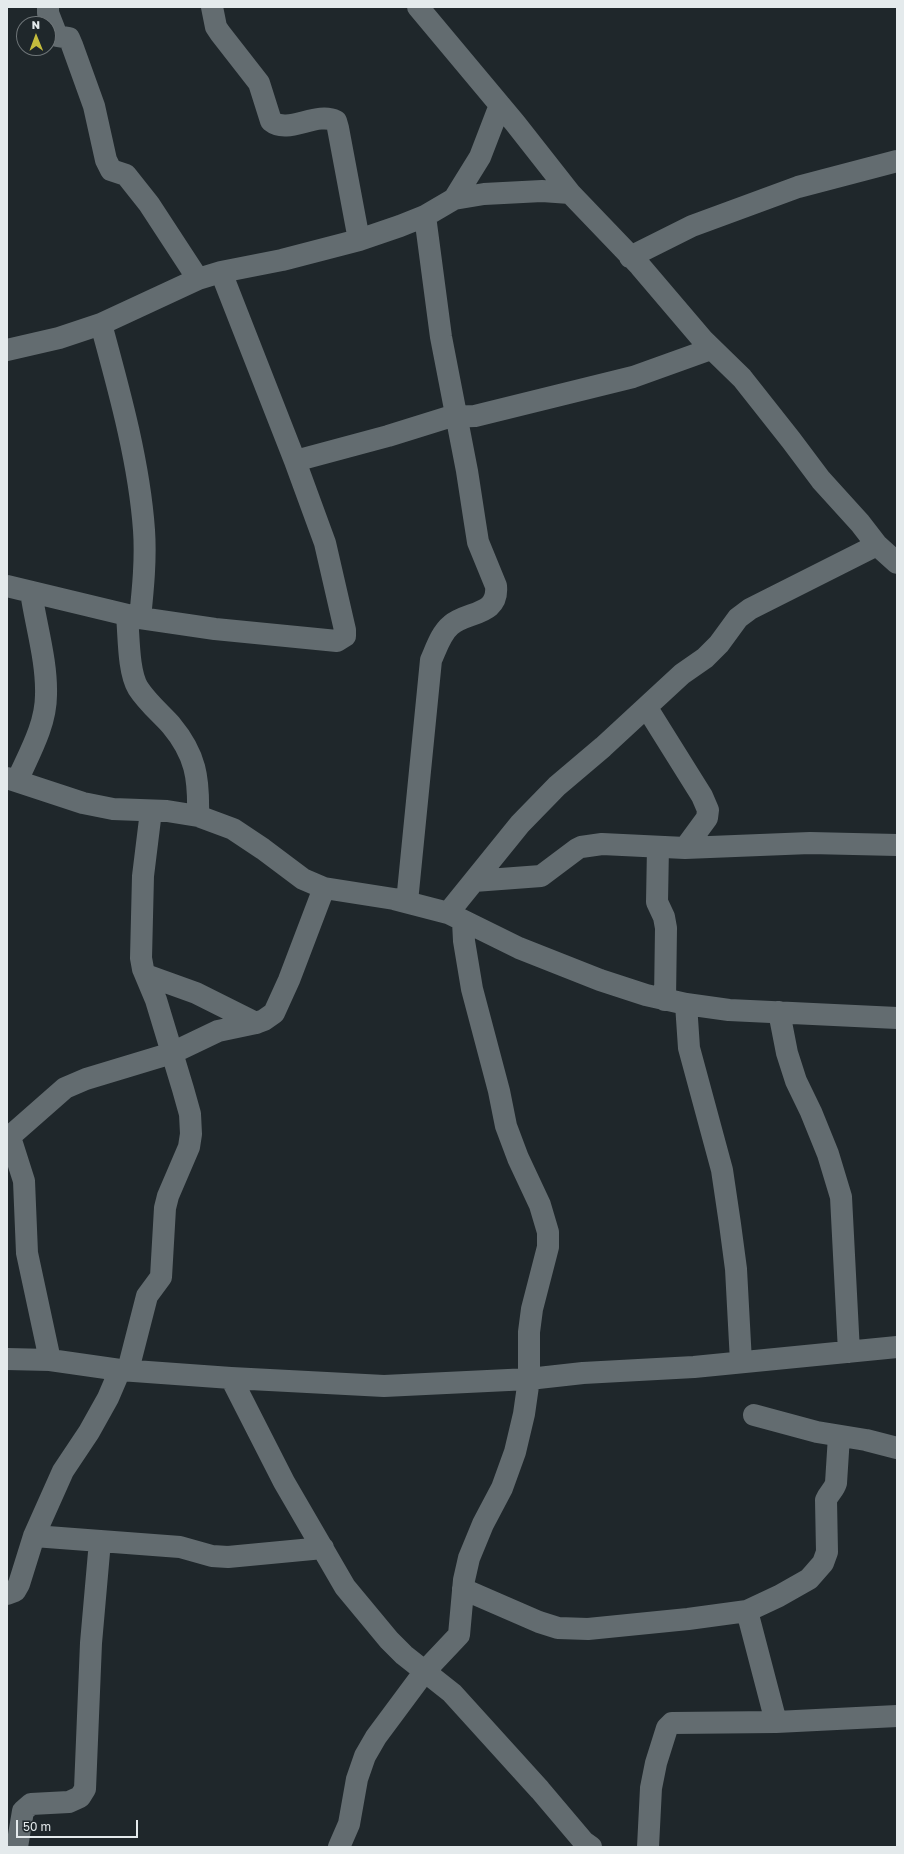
<!DOCTYPE html>
<html>
<head>
<meta charset="utf-8">
<style>
  body { margin:0 }
  #map { position:relative; width:904px; height:1854px; overflow:hidden; background:#1f272b; font-family:"Golos Text",sans-serif }
  canvas { display:block }
  .frame { position:absolute; inset:0; border:8px solid #e4eaec; pointer-events:none }
  .north { position:absolute; left:16px; top:16px; width:40px; height:40px; box-sizing:border-box; background:#1f272b; border:1px solid #6e7578; border-radius:50%; rotate:359deg; font-size:11px; font-weight:700; line-height:16px; text-align:center; color:#e4eaec }
  .north::after { content:''; display:block; margin:auto; width:14px; height:18px; background:#c4bc3d; clip-path:polygon(50% 0,100% 100%,50% 72%,0 100%) }
  .scale { position:absolute; left:16px; top:1820px; width:122px; height:18px; box-sizing:border-box; border:2px solid #e4eaec; border-top:0; padding-left:5px; font-size:12px; line-height:14px; white-space:nowrap; color:#e4eaec; -webkit-text-stroke:3px #1f272b; paint-order:stroke }
</style>
</head>
<body>
<div id="map">
<canvas width="904" height="1854"></canvas>
<div class="frame"></div>
<div class="north">N</div>
<div class="scale">50 m</div>
</div>
<script>
const c = document.querySelector('canvas').getContext('2d');
c.lineJoin = 'round';
function trace(path, color, width, dash) {
  c.strokeStyle = color;
  c.lineWidth = width;
  c.lineCap = dash ? 'butt' : 'round';
  c.setLineDash(dash || []);
  c.stroke(path);
}
trace(new Path2D(`
  M 48,7 L 48,13 L 57,36 L 69,38 L 72,45 L 94,106 L 106,160 L 111,170 L 126,175 L 149,204 L 198,279
  M 212,7 L 216,27 L 220,33 L 259,83 L 271,121 C 288,135 316,111 336,121 L 338,128 L 359,240
  M 418,7 L 515,123 L 570,193 L 640,266 L 703,340 L 742,378 L 791,440 L 821,480 L 860,523 L 877,545 L 897,563
  M 454,199 L 480,157 L 500,105
  M 630,257 L 692,226 L 798,187 L 897,161
  M 101,324 C 119,390 139,461 144,530 C 146,559 143,589 140,618
  M 7,350 L 59,338 L 101,324 L 198,279 L 221,272 L 282,260 L 359,240 L 400,226 L 425,216 L 454,199 L 484,194 L 542,191 L 570,193
  M 295,461 L 388,436 L 449,417 L 475,416 L 633,377 L 711,349
  M 7,586 L 140,618 L 215,629 L 337,641 L 345,636 L 345,630 L 325,543 L 295,461 L 221,272
  M 127,616 C 129,636 128,671 138,688 C 147,702 160,713 171,725 C 196,755 199,778 198,816
  M 647,708 L 702,796 L 708,810 L 707,818 L 685,848
  M 7,778 L 83,803 L 113,809 L 167,811 L 198,816 L 233,829 L 263,849 L 303,879 L 324,888 L 394,899 L 448,913 L 519,948 L 600,980 L 646,995 L 686,1004 L 729,1010 L 897,1018
  M 17,781 C 29,754 46,725 46,695 C 47,661 36,626 31,592
  M 658,847 L 657,902 L 664,917 L 666,928 L 665,1000
  M 474,881 L 541,876 L 577,849 L 581,847 L 602,844 L 685,848 L 810,843 L 897,845
  M 407,902 L 431,660 C 436,649 441,633 451,625 C 467,611 499,616 496,586 L 478,542 L 475,523 L 467,471 L 441,337 L 425,216
  M 448,913 L 520,824 L 557,786 L 603,747 L 682,674 L 705,658 L 719,644 L 738,618 L 750,609 L 877,545
  M 146,975 L 196,993 L 256,1023
  M 686,1004 L 689,1048 L 722,1170 L 730,1224 L 736,1269 L 741,1362
  M 779,1012 L 787,1053 L 796,1081 L 811,1112 L 828,1154 L 841,1197 L 849,1352
  M 10,1137 L 24,1181 L 27,1253 L 50,1360
  M 7,1139 L 65,1088 L 86,1079 L 172,1053 L 218,1031 L 256,1023 L 264,1020 L 274,1013 L 289,980 L 324,888
  M 7,1359 L 50,1360 L 120,1370 L 231,1378 L 384,1386 L 529,1379 L 583,1373 L 694,1367 L 897,1347
  M 128,1370 L 147,1296 L 161,1277 L 165,1208 L 168,1196 L 189,1147 L 191,1134 L 190,1114 L 183,1089 L 156,1000 L 143,969 L 141,958 L 143,876 L 151,811
  M 231,1378 L 284,1482 L 345,1587 L 389,1640 L 404,1655 L 452,1693 L 540,1790 L 584,1842 L 591,1847
  M 754,1415 L 817,1432 L 866,1440 L 897,1448
  M 34,1536 L 180,1547 L 212,1556 L 228,1557 L 323,1548
  M 463,1589 L 539,1622 L 558,1628 L 588,1629 L 688,1619 L 747,1611 L 779,1596 L 809,1579 L 823,1563 L 827,1552 L 826,1500 C 829,1493 834,1490 836,1483 L 839,1436
  M 7,1594 L 15,1591 L 19,1584 L 34,1536 L 63,1471 L 89,1432 L 108,1398 L 120,1370
  M 747,1611 L 776,1722
  M 17,1847 L 23,1811 L 31,1804 L 69,1802 L 80,1797 L 85,1789 L 91,1643 L 100,1541
  M 339,1847 L 349,1824 L 357,1779 L 365,1756 L 376,1737 L 425,1671 L 459,1635 L 464,1580 L 469,1558 L 483,1524 L 502,1488 L 515,1452 L 524,1414 L 529,1379 L 529,1332 L 532,1309 L 548,1247 L 548,1232 L 540,1205 L 518,1158 L 506,1126 L 499,1091 L 472,989 L 464,941 L 463,921
  M 648,1847 L 651,1788 L 656,1763 L 667,1728 L 672,1723 L 776,1722 L 897,1716`), '#636c70', 22);
</script>
</body>
</html>
